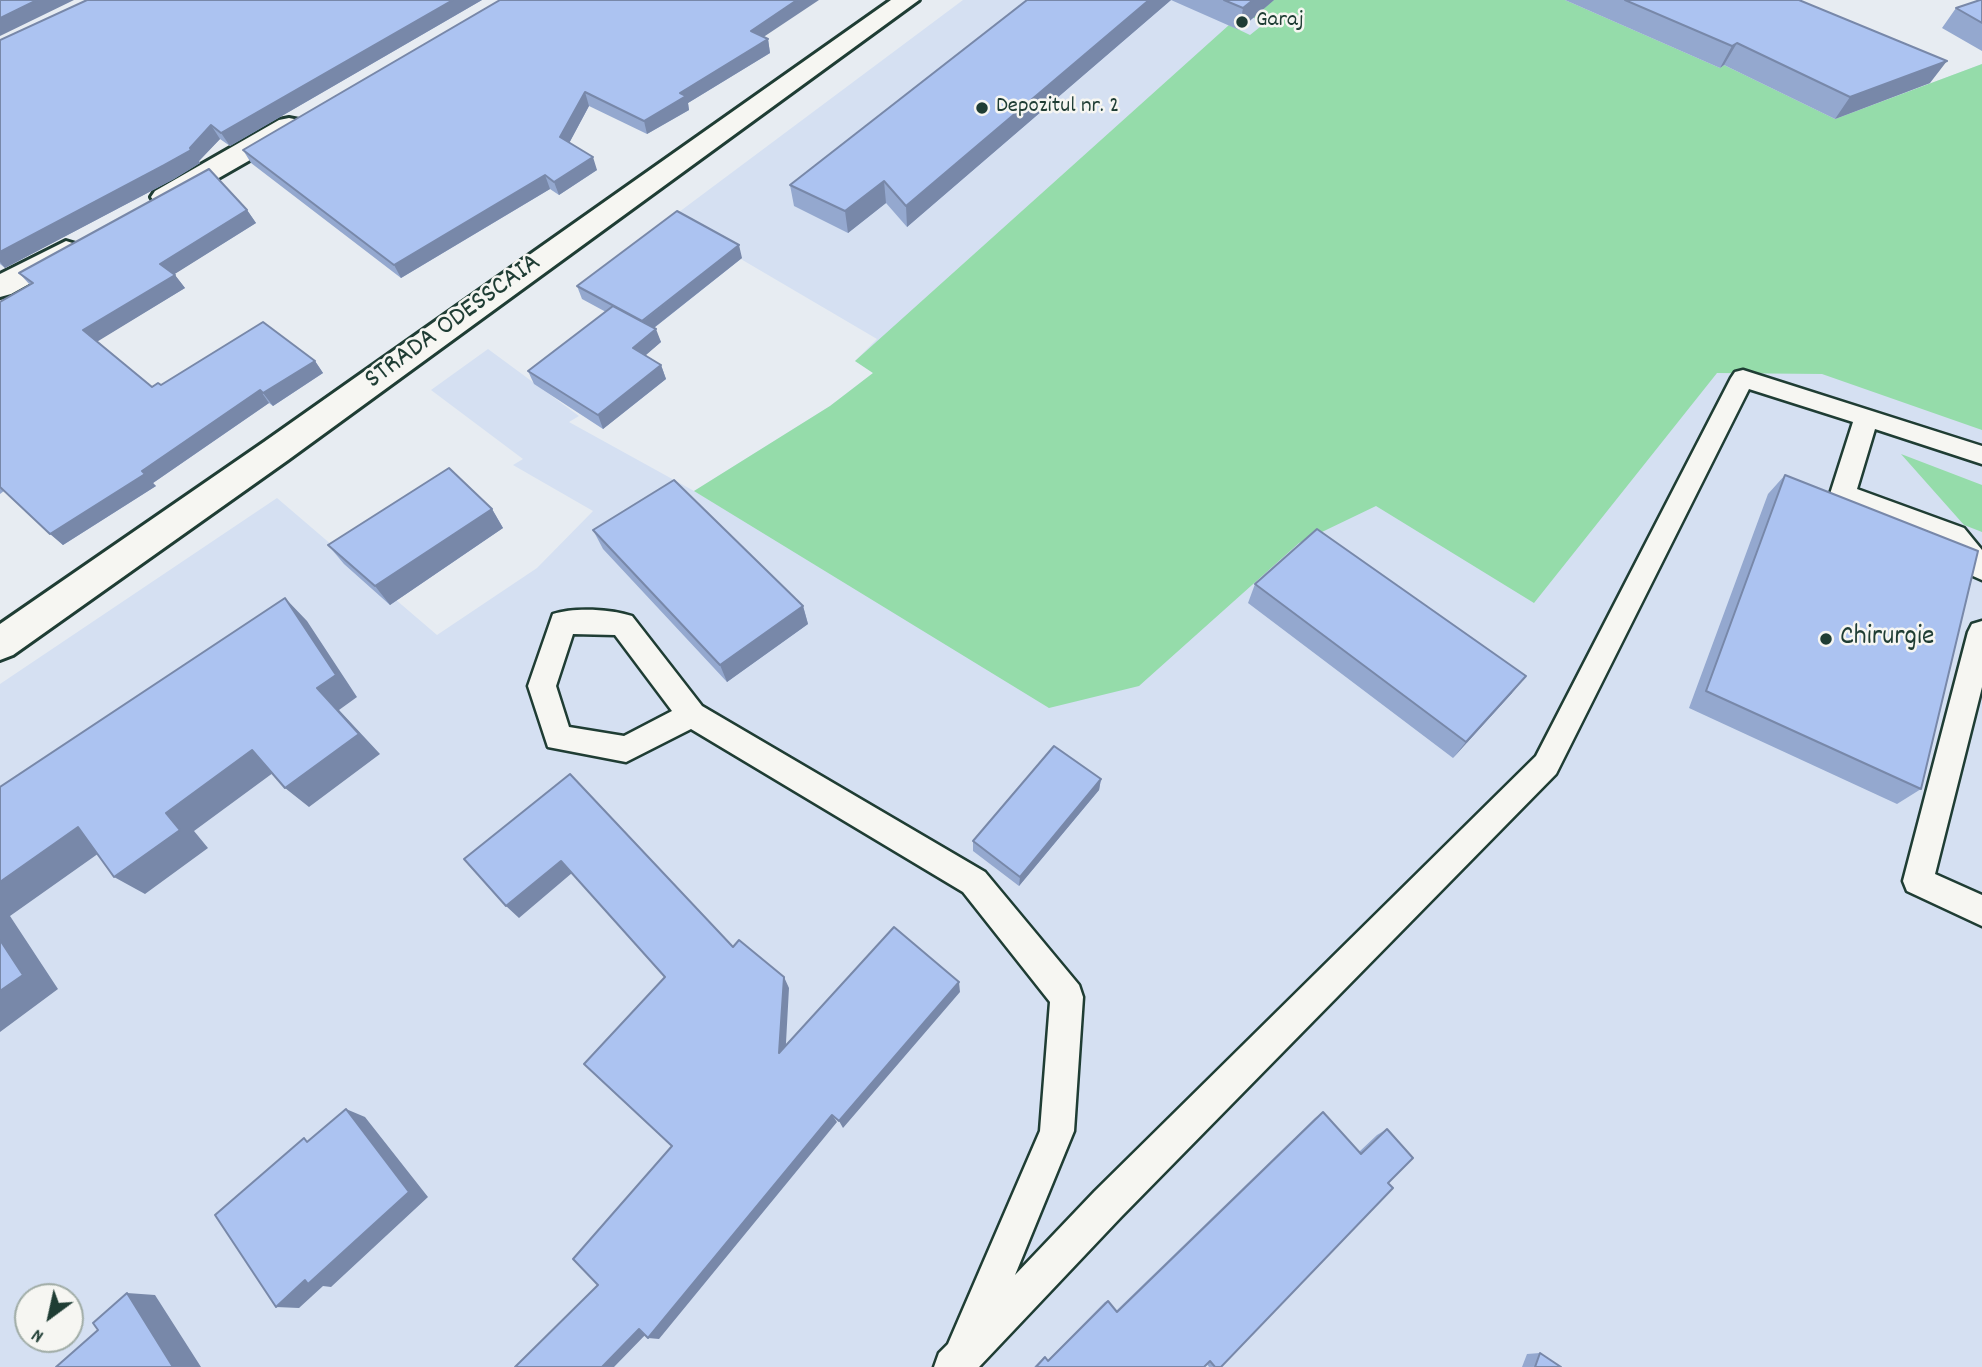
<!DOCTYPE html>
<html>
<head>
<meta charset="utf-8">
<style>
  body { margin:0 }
  #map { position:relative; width:1982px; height:1367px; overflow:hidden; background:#e7ecf2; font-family:Dekko,sans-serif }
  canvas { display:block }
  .north { position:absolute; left:14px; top:1283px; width:70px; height:70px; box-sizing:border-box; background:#f6f6f2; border:2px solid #a0aca6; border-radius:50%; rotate:213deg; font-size:19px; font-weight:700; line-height:28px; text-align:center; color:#1f3d34 }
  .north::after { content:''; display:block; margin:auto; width:24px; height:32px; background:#1f3d34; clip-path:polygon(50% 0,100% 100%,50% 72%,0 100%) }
</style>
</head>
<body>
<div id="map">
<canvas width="1982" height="1367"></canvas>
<div class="north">N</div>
</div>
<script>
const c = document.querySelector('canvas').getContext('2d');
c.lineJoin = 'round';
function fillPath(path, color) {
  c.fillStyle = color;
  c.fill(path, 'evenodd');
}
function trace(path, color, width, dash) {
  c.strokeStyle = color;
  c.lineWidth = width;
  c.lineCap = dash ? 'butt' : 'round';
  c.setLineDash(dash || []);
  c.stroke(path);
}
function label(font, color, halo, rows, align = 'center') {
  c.font = font + ' Dekko,sans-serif';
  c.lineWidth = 5;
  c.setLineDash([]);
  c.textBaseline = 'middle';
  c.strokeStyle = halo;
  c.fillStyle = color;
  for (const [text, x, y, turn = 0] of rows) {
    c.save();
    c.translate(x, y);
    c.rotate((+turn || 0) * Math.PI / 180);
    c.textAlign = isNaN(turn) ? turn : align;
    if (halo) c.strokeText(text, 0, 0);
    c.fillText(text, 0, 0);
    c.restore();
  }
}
fillPath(new Path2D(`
  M 963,0 L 1565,0 L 1720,68 L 1724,65 L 1835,119 L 1982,64 L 1982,1367 L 0,1367 L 0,684 L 277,498 L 437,635 L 537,568 L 593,511 L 513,465 L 523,459 L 431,390 L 488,349 L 579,416 L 569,422 L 694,491 L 830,406 L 873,373 L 855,361 L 877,339 L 671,218 ZM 28,1297 L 70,1297 L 70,1339 L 28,1339 Z`), '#d5e0f2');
fillPath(new Path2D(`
  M 1258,0 L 1565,0 L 1720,68 L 1724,65 L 1835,119 L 1982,64 L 1982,430 L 1822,374 L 1717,373 L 1534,603 L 1376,506 L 1299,543 L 1139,686 L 1049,708 L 694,491 L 830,406 L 873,373 L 855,361 L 1229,25 L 1250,35 L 1265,23 L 1243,13 Z
  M 1901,454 L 1982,485 L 1982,532 L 1964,525 Z`), '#95dcaa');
const service = new Path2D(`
  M 1743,370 L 1982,446 L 1982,464 L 1875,429 L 1857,489 L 1964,528 L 1982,550 L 1982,580 L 1973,576 L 1946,542 L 1834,501 L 1830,494 L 1853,422 L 1749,389 L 1556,774 L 1121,1217 L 979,1367 L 934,1367 L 939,1353 L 948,1344 L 1040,1131 L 1050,1002 L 963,892 L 691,729 L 626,762 L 548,747 L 528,686 L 553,614 C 574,607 611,609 632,616 L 702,706 L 985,872 L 1079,985 L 1083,997 L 1074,1131 L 1015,1275 L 1095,1191 L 1536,756 L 1731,378 L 1735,372 ZM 573,634 L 615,635 L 672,711 L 624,736 L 569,727 L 556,686 Z
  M 1982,621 L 1982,687 L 1935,874 L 1982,895 L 1982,926 L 1907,891 L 1903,881 L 1968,632 L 1972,624 Z`);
const minor = new Path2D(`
  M 891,0 L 919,0 L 288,460 L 13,655 L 0,660 L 0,624 L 264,442 Z
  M 289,118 L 299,120 L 303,126 L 299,132 L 175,203 L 165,206 L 155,203 L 151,197 L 155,191 L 279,120 Z
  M 66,241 L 76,244 L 81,251 L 76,258 L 11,294 L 0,297 L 0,274 Z`);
trace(service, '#1f3d34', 5);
trace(minor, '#1f3d34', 6);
fillPath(service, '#f6f6f2');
fillPath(minor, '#f6f6f2');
fillPath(new Path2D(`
  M 87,0 L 482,0 L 230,146 L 220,139 L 199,161 L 200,163 L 174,179 L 5,268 L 0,264 L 0,40 Z
  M 1027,0 L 1274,0 L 1239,30 L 1171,0 L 907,227 L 886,203 L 848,233 L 794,206 L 790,185 Z
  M 1565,0 L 1799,0 L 1930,83 L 1835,119 L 1724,65 L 1720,68 Z
  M 1982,0 L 1982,51 L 1942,28 L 1956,8 Z
  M 764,37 L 768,39 L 770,53 L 688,103 L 689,110 L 647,134 L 589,106 L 569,143 L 597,170 L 559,195 L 550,189 L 401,278 L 251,163 L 243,150 Z
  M 247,210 L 256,223 L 174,274 L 185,288 L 97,341 L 152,387 L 315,361 L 323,373 L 273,406 L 269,403 L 153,483 L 156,486 L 63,545 L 4,491 L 0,494 L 0,302 L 30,285 L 19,273 Z
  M 742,258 L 654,328 L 661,342 L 645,355 L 661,365 L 666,379 L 603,429 L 534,384 L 528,371 L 606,312 L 582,299 L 577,286 Z
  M 1785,475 L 1921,789 L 1897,804 L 1689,708 L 1768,494 Z
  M 492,509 L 503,528 L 390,605 L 344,564 L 328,545 Z
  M 593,530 L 803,606 L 808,624 L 727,682 L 603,549 Z
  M 1255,584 L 1512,693 L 1453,758 L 1248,603 Z
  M 1101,779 L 1099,790 L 1019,886 L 973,851 L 973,841 Z
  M 1323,1112 L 1359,1152 L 1377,1135 L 1387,1129 L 1388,1183 L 1221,1367 L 1209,1367 L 1207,1364 L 1204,1367 L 1034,1367 L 1044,1357 L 1045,1357 L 1048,1360 L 1105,1302 L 1108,1301 L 1116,1311 L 1315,1118 Z
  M 1540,1353 L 1561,1367 L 1522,1367 L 1527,1354 Z`), '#94a8cf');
fillPath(new Path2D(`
  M 37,0 L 74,0 L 0,36 L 0,18 Z
  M 453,0 L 482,0 L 230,146 L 221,133 Z
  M 797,0 L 819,0 L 753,44 L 751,31 Z
  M 1149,0 L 1171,0 L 907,227 L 906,206 Z
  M 1253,0 L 1274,0 L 1239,30 L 1243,8 Z
  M 768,39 L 770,53 L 688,103 L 689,110 L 647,134 L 644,121 L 680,93 Z
  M 1737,43 L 1724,65 L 1720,68 L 1732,46 Z
  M 1947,61 L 1930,83 L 1835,119 L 1850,97 Z
  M 585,92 L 589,106 L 565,151 L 560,137 Z
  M 211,125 L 220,139 L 199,161 L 200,163 L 174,179 L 5,268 L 0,262 L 0,252 L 190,148 Z
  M 593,157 L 597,170 L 559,195 L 554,182 Z
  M 545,175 L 550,189 L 401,278 L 394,265 Z
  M 884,181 L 886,203 L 848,233 L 845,211 Z
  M 247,210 L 256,223 L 170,277 L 160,264 Z
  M 739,245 L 742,258 L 646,334 L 642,322 Z
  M 175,275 L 185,288 L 95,343 L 83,330 Z
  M 656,329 L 661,342 L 638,362 L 633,348 Z
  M 315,361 L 323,373 L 273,406 L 263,393 Z
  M 661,365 L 666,379 L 603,429 L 598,415 Z
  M 260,390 L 269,403 L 153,483 L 156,486 L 63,545 L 50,534 Z
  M 492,509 L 503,528 L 390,605 L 375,586 Z
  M 285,598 L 307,621 L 357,697 L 339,710 L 380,754 L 309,807 L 285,788 L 317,688 Z
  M 803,606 L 808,624 L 727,682 L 720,665 Z
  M 1526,676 L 1512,693 L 1453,758 L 1466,742 Z
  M 252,750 L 277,770 L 194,831 L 208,848 L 145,894 L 114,877 L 166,813 Z
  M 1101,779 L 1099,790 L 1019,886 L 1020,877 Z
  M 78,827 L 109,846 L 10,916 L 58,989 L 0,1032 L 0,882 Z
  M 561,861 L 572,873 L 519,918 L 506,906 Z
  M 784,977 L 789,988 L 785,1061 L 779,1053 Z
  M 959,982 L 960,992 L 843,1128 L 839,1121 Z
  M 346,1109 L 365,1117 L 428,1197 L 331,1287 L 323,1286 L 299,1308 L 276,1307 L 305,1280 Z
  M 832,1115 L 837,1122 L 659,1339 L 648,1338 Z
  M 127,1293 L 155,1295 L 201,1367 L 173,1367 Z
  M 639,1329 L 650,1330 L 614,1367 L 602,1367 Z`), '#7888a9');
const building = new Path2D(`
  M 0,0 L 37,0 L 0,18 Z
  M 87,0 L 453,0 L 221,133 L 211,125 L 190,148 L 191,150 L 164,165 L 0,252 L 0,40 Z
  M 500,0 L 797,0 L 751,31 L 768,39 L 680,93 L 686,96 L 644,121 L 585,92 L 560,137 L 593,157 L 554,182 L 545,175 L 394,265 L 243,150 Z
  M 1027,0 L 1149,0 L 906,206 L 884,181 L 845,211 L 790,185 Z
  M 1224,0 L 1253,0 L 1243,8 Z
  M 1625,0 L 1799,0 L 1947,61 L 1850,97 L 1737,43 L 1732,46 Z
  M 1980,0 L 1982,0 L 1982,23 L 1956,8 Z
  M 209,169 L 247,210 L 160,264 L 175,275 L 83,330 L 152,387 L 158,383 L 161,385 L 263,322 L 315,361 L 263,393 L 260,390 L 142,471 L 145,474 L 50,534 L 0,487 L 0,302 L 33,283 L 19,273 Z
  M 677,211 L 739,245 L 642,321 L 577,286 Z
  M 613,306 L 656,329 L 633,348 L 661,365 L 598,415 L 528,371 Z
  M 449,468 L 492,509 L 375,586 L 328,545 Z
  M 1785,475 L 1978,551 L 1921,789 L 1706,691 Z
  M 674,480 L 803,606 L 720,665 L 593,530 Z
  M 1317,529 L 1526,676 L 1466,742 L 1255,584 Z
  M 285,598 L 336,675 L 317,688 L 359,734 L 285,788 L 252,750 L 166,813 L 180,830 L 114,877 L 78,827 L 0,882 L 0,787 Z
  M 1054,746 L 1101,779 L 1020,877 L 973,841 Z
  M 570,774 L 733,947 L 739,940 L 784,977 L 779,1053 L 894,927 L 959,982 L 839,1121 L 832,1115 L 648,1338 L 639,1329 L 602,1367 L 515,1367 L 598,1285 L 573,1259 L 672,1146 L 584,1064 L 665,977 L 561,861 L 506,906 L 464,859 Z
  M 0,940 L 23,975 L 0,991 Z
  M 346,1109 L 409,1192 L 308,1284 L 305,1280 L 276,1307 L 215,1215 L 304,1138 L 307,1142 Z
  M 1323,1112 L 1361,1154 L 1387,1129 L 1413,1158 L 1388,1183 L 1393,1188 L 1221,1367 L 1215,1367 L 1210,1361 L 1204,1367 L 1036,1367 L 1045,1357 L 1048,1361 L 1108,1301 L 1117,1312 Z
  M 127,1293 L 173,1367 L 56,1367 L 98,1330 L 93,1323 Z
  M 1540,1353 L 1561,1367 L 1535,1367 Z`);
fillPath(building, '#acc3f1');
trace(building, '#7888a9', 2);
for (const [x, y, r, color] of [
  [1242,22,7,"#1f3d34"],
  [982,108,7,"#1f3d34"],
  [1826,639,7,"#1f3d34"]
]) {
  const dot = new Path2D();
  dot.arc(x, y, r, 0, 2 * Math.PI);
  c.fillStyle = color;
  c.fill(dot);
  trace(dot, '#f6f6f2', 2.5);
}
label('23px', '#1f3d34', '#f6f6f2', [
  ["Garaj",1256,22],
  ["Depozitul nr. 2",996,108]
], 'left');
label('28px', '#1f3d34', '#f6f6f2', [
  ["STRADA ODESSCAIA",454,323,-36]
]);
label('28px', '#1f3d34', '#f6f6f2', [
  ["Chirurgie",1840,639]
], 'left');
</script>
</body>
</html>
